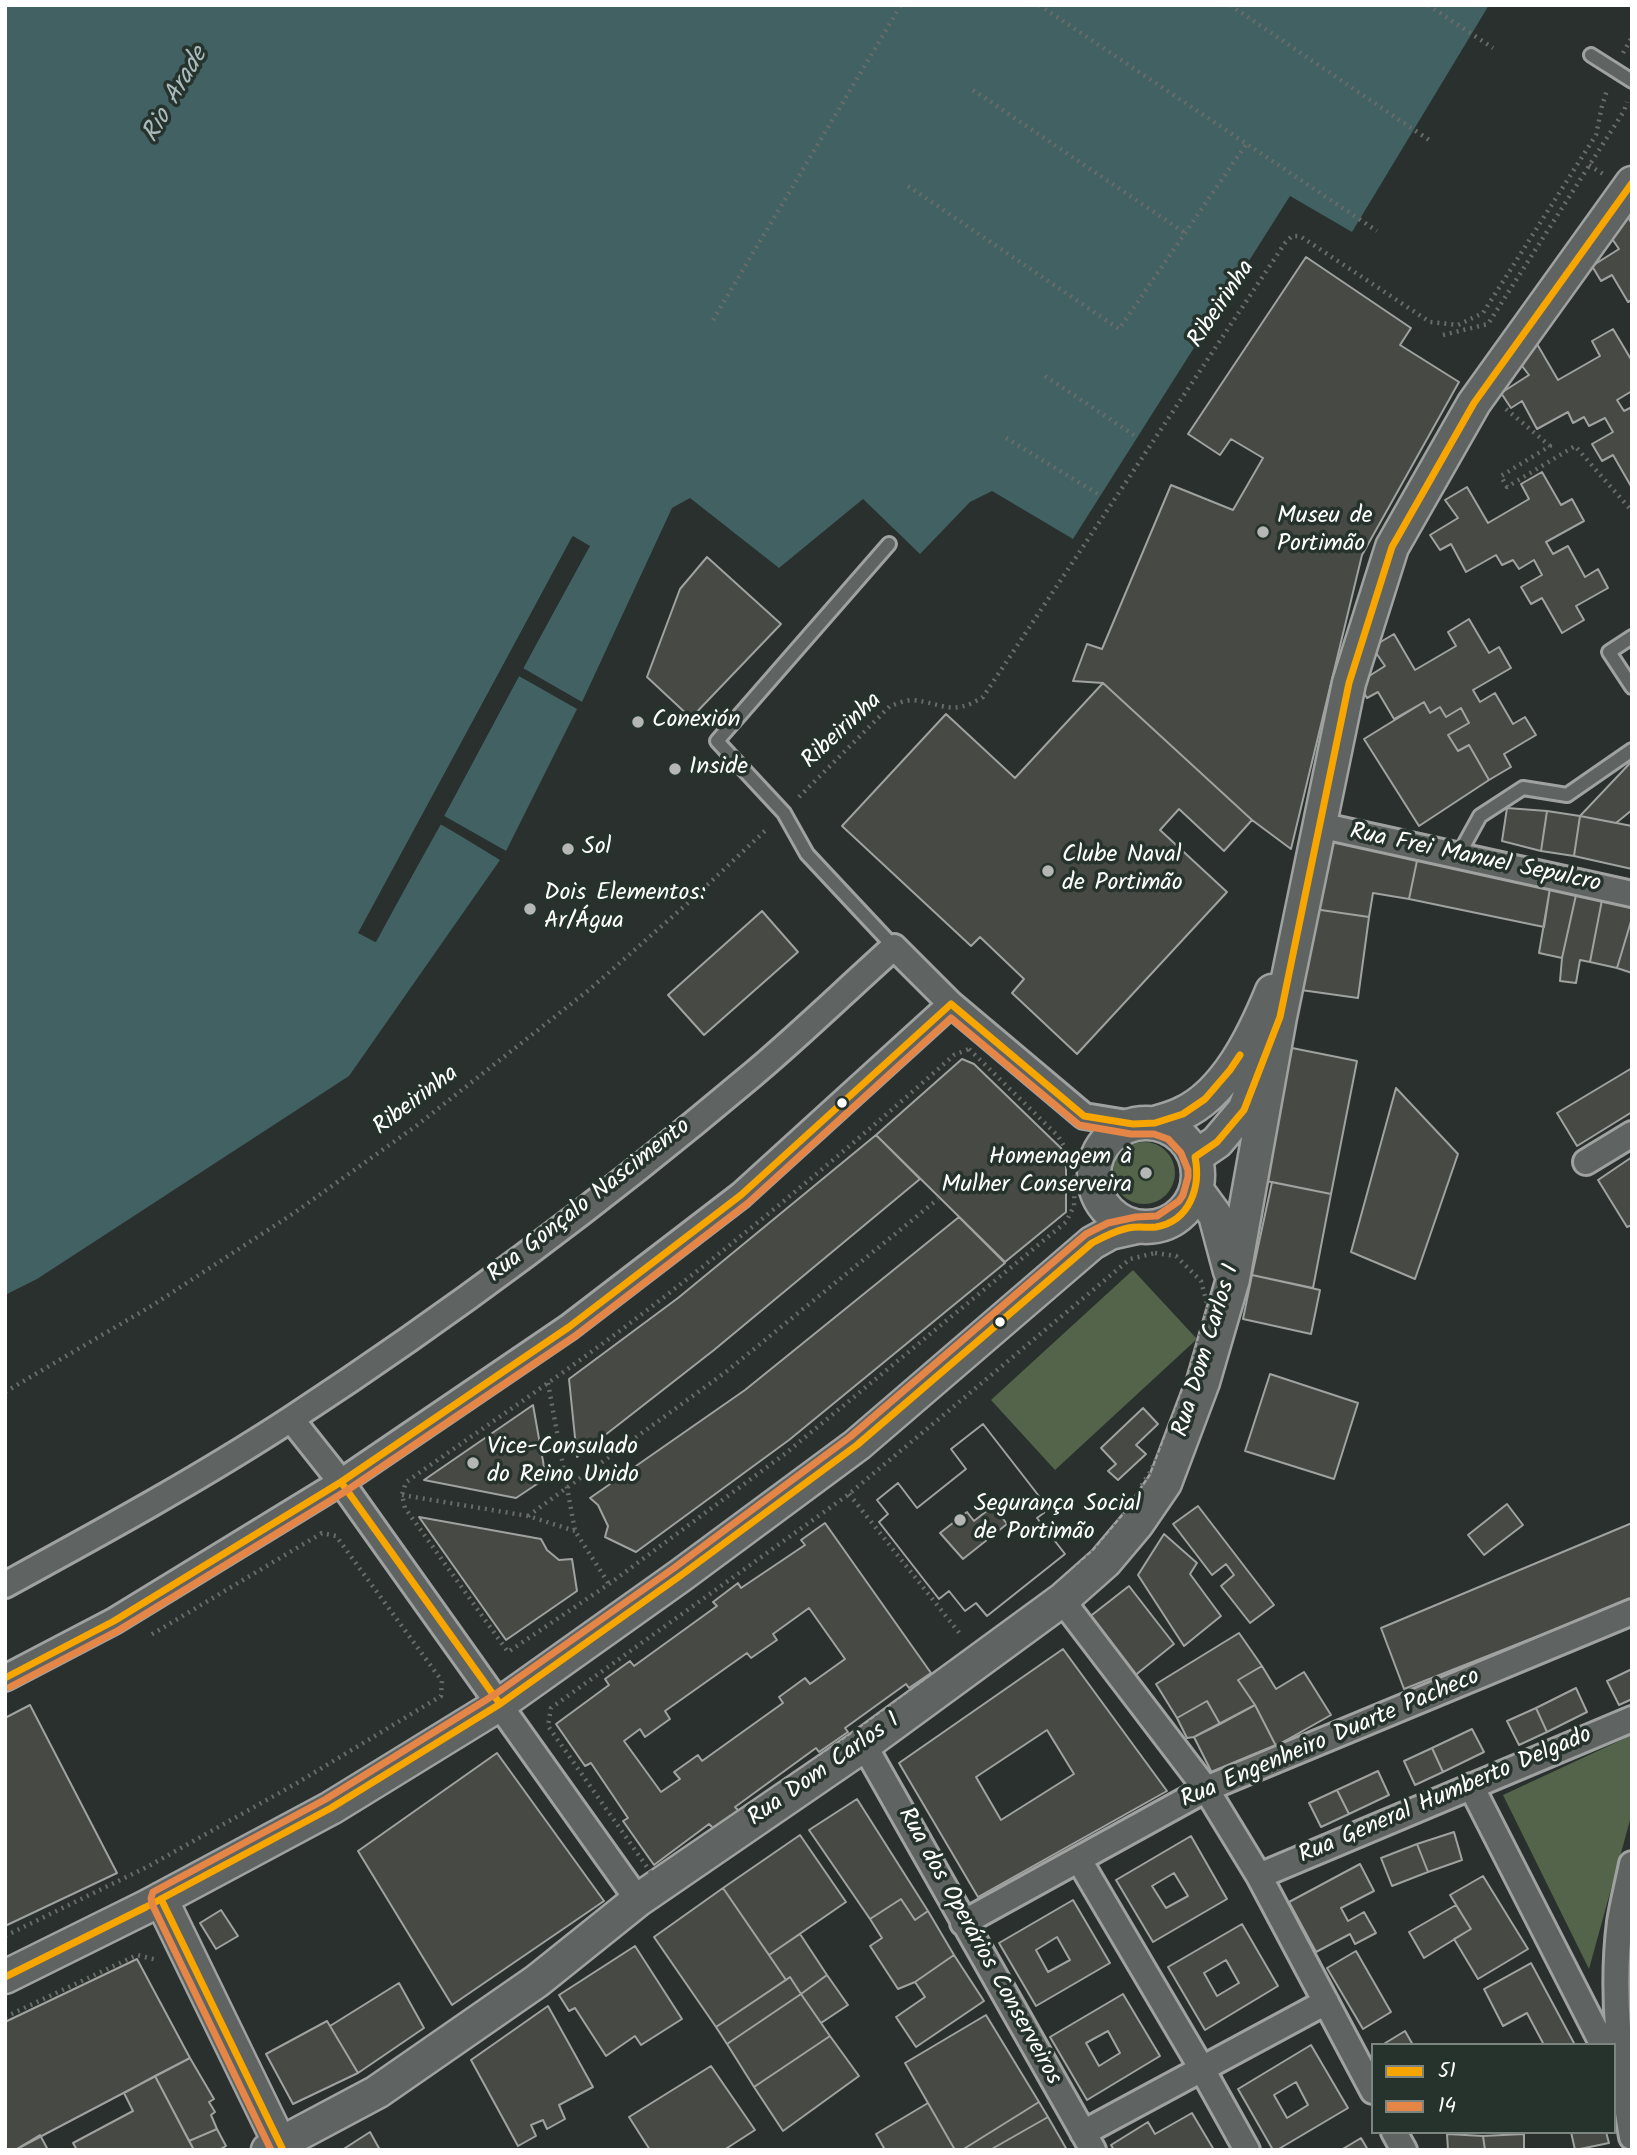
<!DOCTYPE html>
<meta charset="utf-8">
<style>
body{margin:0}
#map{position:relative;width:1637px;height:2155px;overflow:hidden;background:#29302d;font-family:Kalam,sans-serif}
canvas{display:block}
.frame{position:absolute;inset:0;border:7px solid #fff;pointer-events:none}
.legend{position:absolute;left:1371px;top:2043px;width:245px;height:91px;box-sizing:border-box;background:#26332d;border:2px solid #7d8581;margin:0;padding:9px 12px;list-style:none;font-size:21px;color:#fff}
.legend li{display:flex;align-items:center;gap:14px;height:35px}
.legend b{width:35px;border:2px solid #7d8581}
</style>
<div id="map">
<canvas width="1637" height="2155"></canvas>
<div class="frame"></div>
<ul class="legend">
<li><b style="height:9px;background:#f7a600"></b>51</li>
<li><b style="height:9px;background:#e58546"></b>14</li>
</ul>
</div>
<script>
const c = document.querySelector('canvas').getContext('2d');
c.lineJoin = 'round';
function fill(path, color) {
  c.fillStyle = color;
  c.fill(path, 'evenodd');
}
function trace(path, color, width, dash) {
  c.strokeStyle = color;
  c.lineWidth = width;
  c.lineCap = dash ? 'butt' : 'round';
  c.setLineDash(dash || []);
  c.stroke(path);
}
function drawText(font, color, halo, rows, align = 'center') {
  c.font = font + ' Kalam,sans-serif';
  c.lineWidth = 7;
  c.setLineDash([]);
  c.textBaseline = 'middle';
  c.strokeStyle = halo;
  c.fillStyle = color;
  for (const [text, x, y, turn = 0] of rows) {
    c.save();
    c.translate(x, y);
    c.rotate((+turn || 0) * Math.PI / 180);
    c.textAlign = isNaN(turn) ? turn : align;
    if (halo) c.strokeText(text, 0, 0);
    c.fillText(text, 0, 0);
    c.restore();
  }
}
const green = new Path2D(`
 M1113 1173a31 31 0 1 1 62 0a31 31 0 1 1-62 0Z
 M1133,1270L1197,1339L1055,1470L991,1400Z
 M1632,1735V1813L1589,1969L1503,1795Z`);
const water = new Path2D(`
 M5,5H1489L1352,232L1290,196L1073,539L992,491L970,502L920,554L863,499L779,568L690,498L672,508L582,702L523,669L589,546L572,537L359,933L375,942L441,824L500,860L349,1076L37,1279L5,1295Z
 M519,676L577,709L506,851L444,816Z`);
const pier = new Path2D(`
 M573,536L590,546L523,668L585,704L580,705L520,669L585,547L574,541L363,931L374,938L439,821H443L502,857L504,860L440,824L376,942L358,933Z
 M517,673H521L579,706L581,709L519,676L444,816L509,853L506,855L442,819L440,815Z`);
const building = new Path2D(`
 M1628,217L1632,224V300L1628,302L1612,275L1601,281L1592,266L1619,249L1606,230Z
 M1306,257L1411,328L1400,345L1459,382L1362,555L1291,849L1252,820L1103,683L1073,681L1087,644L1102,649L1171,485L1233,510L1263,458L1231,439L1220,455L1188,434Z
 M1613,329L1632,361V391L1617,400L1624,411L1632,407V488L1613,455L1602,461L1592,444L1613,432L1605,418L1589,426L1584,417L1573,423L1568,412L1537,429L1522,401L1511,408L1501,393L1529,375L1515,357L1537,344L1558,380L1600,356L1592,341Z
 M1542,472L1561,505L1572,499L1584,521L1546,542L1553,554L1568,546L1585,577L1598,569L1608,588L1576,606L1584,620L1562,633L1542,598L1531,604L1521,587L1542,575L1534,560L1519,569L1513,560L1502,565L1496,555L1466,572L1451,544L1440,550L1430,535L1458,518L1445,500L1467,487L1488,523L1529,499L1521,484Z
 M707,557L781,624L691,718L647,677L680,589Z
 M1469,619L1489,653L1499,647L1511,668L1473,690L1480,702L1495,693L1513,724L1525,717L1536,735L1504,754L1511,767L1489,780L1469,745L1458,751L1448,735L1469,723L1461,708L1446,717L1440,707L1430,713L1424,702L1394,719L1378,692L1367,698L1358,683L1385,666L1372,647L1394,634L1415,670L1456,646L1448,632Z
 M1103,683L1252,820L1224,851L1179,809L1160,830L1227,892L1077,1054L1012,993L1024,979L980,937L971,946L842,826L946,714L1015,778Z
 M1424,702L1430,713L1440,707L1446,717L1461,708L1469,723L1448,735L1458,751L1469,745L1489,780L1419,826L1364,739Z
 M1632,761V810L1616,823L1580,816Z
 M1507,808L1547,811L1541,851L1502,841Z
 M1547,811L1580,816L1574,856L1541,851Z
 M1580,816L1632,826V869L1574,856Z
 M1335,842L1418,856L1409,899L1373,893L1369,917L1314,909L1323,848Z
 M1418,856L1550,888L1544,927L1409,899Z
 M1550,888L1576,895L1562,958L1539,953Z
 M1576,895L1602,900L1590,962L1580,960L1576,983L1560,981L1562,958Z
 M1602,900L1632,907V918L1617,968L1590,962Z
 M1314,909L1369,917L1358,998L1301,990Z
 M762,911L798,952L704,1035L668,995Z
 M1632,918V973L1617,968Z
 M1287,1047L1357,1061L1331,1194L1261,1180Z
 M962,1059L974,1064L1066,1153V1212L1005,1262L876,1135Z
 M1632,1068V1112L1577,1146L1557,1113Z
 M1396,1088L1458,1154L1415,1279L1351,1252Z
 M876,1135L920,1179L714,1350L577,1457L569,1379L678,1298Z
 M1632,1157V1225L1627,1227L1598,1180Z
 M1272,1182L1331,1194L1313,1288L1252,1275Z
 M959,1217L1005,1263L789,1440L636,1552L605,1537L608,1526L598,1505L590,1498L745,1390Z
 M1252,1275L1320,1290L1311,1334L1243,1319Z
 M1270,1374L1358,1403L1334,1479L1245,1451Z
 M533,1405L546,1478L516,1498L424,1480Z
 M1143,1408L1158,1424L1136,1445L1146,1454L1118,1480L1108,1471L1116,1464L1101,1448Z
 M983,1424L1049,1509L1037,1518L1065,1554L987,1616L976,1603L965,1611L949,1591L939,1599L879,1522L888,1514L877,1500L898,1483L917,1508L966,1469L951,1449ZM993,1506L1007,1524L963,1559L940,1533L967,1512L974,1521Z
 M983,1424L1049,1509L1037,1518L1065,1554L987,1616L976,1603L965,1611L949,1591L939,1599L879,1522L888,1514L877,1500L898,1483L917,1508L966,1469L951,1449Z
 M1507,1504L1523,1525L1484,1555L1468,1535Z
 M1198,1506L1274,1605L1250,1623L1221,1586L1234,1575L1226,1564L1212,1575L1173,1524Z
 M419,1517L541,1539L547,1550L559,1560L572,1559L577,1591L506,1640Z
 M825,1523L931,1673L909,1688L906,1684L845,1728L848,1732L819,1752L816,1748L735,1807L739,1811L713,1828L709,1824L654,1865L623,1821L628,1818L591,1763L585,1766L556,1724L609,1685L605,1679L630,1661L634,1666L717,1606L713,1602L738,1583L741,1588L805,1545L801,1540ZM809,1608L845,1659L810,1684L805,1678L779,1697L783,1703L702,1761L698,1755L674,1772L680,1779L661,1792L624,1741L640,1729L645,1737L670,1719L665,1711L747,1653L751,1658L777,1640L773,1634Z
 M1632,1523V1599L1404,1689L1381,1628Z
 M1164,1534L1197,1563L1190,1574L1221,1616L1184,1646L1138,1575Z
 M1129,1586L1174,1644L1133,1677L1088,1618Z
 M1239,1633L1262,1666L1238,1680L1255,1705L1220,1724L1207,1701L1177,1718L1156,1684Z
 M1063,1649L1167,1791L978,1897L899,1763ZM1047,1730L1074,1774L1001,1820L976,1777Z
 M1262,1666L1276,1689L1304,1672L1331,1715L1276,1746L1255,1705L1238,1680Z
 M1632,1669V1699L1619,1705L1607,1681Z
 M1576,1688L1587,1712L1547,1732L1536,1708Z
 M1207,1701L1220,1724L1194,1737L1187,1738L1177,1718Z
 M30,1705L117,1873L5,1926V1718Z
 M1255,1705L1276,1746L1214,1777L1194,1737Z
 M1536,1708L1547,1732L1519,1745L1507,1721Z
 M1472,1729L1484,1752L1443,1772L1432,1748Z
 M1432,1748L1443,1772L1415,1785L1404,1761Z
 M497,1753L604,1901L452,2005L358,1851Z
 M1378,1771L1389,1795L1349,1814L1337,1790Z
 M1337,1790L1349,1814L1321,1827L1309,1803Z
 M857,1799L928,1911L915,1920L901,1899L870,1919L809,1830Z
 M1454,1832L1462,1860L1428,1872L1417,1844Z
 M800,1835L846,1902L769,1955L723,1888Z
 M1191,1836L1227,1899L1153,1942L1116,1880ZM1174,1873L1188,1896L1166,1908L1152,1886Z
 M1417,1844L1428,1872L1392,1886L1381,1858Z
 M1360,1864L1374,1891L1341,1908L1348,1921L1364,1912L1376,1933L1355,1944L1350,1934L1316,1952L1289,1902Z
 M1483,1876L1528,1949L1478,1979L1454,1939L1471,1929L1450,1895Z
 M723,1888L786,1980L716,2027L654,1937Z
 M901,1899L915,1920L928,1911L954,1955L915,1982L898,1989L870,1946L882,1938L870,1919Z
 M1073,1900L1110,1963L1036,2006L999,1943ZM1057,1937L1070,1960L1048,1972L1036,1950Z
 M1456,1905L1471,1929L1424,1958L1409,1932Z
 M221,1910L238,1936L216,1949L200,1923Z
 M1242,1924L1278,1986L1205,2030L1168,1967ZM1226,1960L1239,1983L1217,1996L1204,1973Z
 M800,1934L827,1975L801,1994L790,1977L786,1980L769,1955Z
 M635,1946L682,2019L641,2045L635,2036L606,2056L575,2008L569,2011L559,1995Z
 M1356,1951L1391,2012L1363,2029L1327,1968Z
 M954,1955L984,2001L916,2047L896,2017L925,1997L915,1982Z
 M137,1959L190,2058L15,2150H5V2022Z
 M1531,1963L1575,2045H1544L1527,2013L1503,2026L1484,1989Z
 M827,1975L848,2005L821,2023L801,1994Z
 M790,1977L801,1994L727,2044L716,2027Z
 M399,1983L424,2028L358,2073L330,2026Z
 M801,1994L830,2036L754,2087L727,2044Z
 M1123,1994L1160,2056L1087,2100L1050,2037ZM1108,2031L1120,2053L1099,2066L1086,2043Z
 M548,2006L593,2087L559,2105L565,2119L547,2129L543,2120L531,2125L536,2136L518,2146L471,2060Z
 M986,2015L1039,2102L962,2150H955L905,2063Z
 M327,2021L358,2073L293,2104L266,2054Z
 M1405,2031L1413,2045H1382Z
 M830,2036L859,2076L783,2131L754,2087Z
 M1311,2045L1348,2108L1277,2150H1273L1238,2089ZM1296,2082L1308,2105L1287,2118L1274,2095Z
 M190,2058L214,2099L209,2102L215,2112L211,2115L217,2129L189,2141L155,2076Z
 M711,2066L755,2130L724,2150H650L629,2117Z
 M155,2076L194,2150H77L73,2143L133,2111L124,2093Z
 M1039,2102L1048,2117L990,2150H962Z
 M928,2103L955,2150H885L876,2134Z
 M1192,2113L1214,2150H1114L1111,2145L1148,2122L1155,2134Z
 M1048,2117L1067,2150H990Z
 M217,2129L226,2146L219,2150H194L189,2141Z
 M370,2132L380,2150H342Z
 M1571,2132H1606L1609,2143L1575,2150Z
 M1447,2134L1483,2136L1485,2150H1448Z
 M1524,2134V2150H1485L1483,2136Z
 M40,2135L48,2150H15Z
 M1361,2138L1368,2150H1341Z`);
const path = new Path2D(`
 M1039,5L1377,231
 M1230,5L1432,142
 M1428,5L1493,48
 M1623,53L1632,37
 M973,90L1185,233
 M1589,165L1603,174
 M908,186L1119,329L1247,143
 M713,320L901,5
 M1443,335L1488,324L1624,111L1627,102
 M1045,376L1134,435
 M1506,409L1550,446L1501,476L1507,487L1575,446L1632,511
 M1006,438L1098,494
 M799,797L890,706C897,704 905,700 912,700C944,703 951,717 983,697L1285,243L1292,236H1300L1430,322L1458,325L1483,313L1596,135L1602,106L1607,90
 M969,1049L1058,1136L1073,1161L1075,1178L1074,1206L1066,1222L786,1453L609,1584L508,1652L405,1508L402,1495L406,1482C496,1419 587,1358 673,1290C769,1215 863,1136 954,1055Z
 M1155,1253L1176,1256L1201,1281L1208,1307L1189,1378L1166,1440L1150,1472L1129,1506L1106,1539L1055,1590L654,1877L548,1726L551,1708L849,1494L1130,1259Z
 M548,1383L575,1531L609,1584
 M5,1392L153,1305L294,1213L416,1126L590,989L688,903L768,828
 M849,1494L961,1635
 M402,1495L528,1516L575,1531
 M528,1516L727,1371L938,1199
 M5,1936L147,1867L297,1783L441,1696L442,1681L336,1536L322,1533L149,1636
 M5,2017L137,1955L157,1960`);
const service = new Path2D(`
 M1591,55L1632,81
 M889,544L717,741L784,813L807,854L894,947
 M1632,637L1609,652L1632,687
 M1458,856L1480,816L1523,788L1567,795L1632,750`);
const minor = new Path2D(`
 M1319,825L1632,894
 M1586,1162L1632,1134
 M291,1419L341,1482L638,1900
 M5,1585C102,1532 199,1479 291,1419C450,1315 605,1199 751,1076C800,1035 846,990 894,947L951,1004L1084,1116L1133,1124
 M1062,1600L1206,1789L1259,1876L1373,2091
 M5,1678L114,1621L341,1482L569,1327L741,1195L951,1004
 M864,1745L1093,2150
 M1471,1786L1603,2045
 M1079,1860L1202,2069L1247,2150
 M1632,1864C1628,1884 1623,1903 1620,1922C1611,1993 1620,2067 1632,2137
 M1259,1876L1632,1719
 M963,1923L1206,1789L1632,1612
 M1394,2132L1404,2150
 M1083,2133L1326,2002`);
const tertiary = new Path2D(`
 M1094 1175a52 52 0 1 1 104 0a52 52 0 1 1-104 0Z
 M1155,1123C1164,1120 1173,1118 1181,1114C1226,1094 1254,1035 1272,991
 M1195,1157L1217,1142L1244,1110L1257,1077
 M1196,1189L1215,1215L1230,1271
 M161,1899L283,2150
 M5,1977L146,1907L331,1808L500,1704L680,1576L857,1445L1092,1243L1110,1233L1137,1227
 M268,2150L377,2092L537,1981L638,1900L864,1745L1062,1600L1105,1562L1137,1524L1165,1483L1203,1382L1233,1279L1280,1017L1349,683L1392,547L1474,403L1632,183`);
const bus1 = new Path2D(`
 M341,1482L500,1704
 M5,1678L114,1621L341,1482L569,1327L741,1195L951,1004L1084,1116L1133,1124L1155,1123L1183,1114L1205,1099L1230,1070L1240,1055
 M161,1899L283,2150
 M5,1977L146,1907L331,1808L500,1704L680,1576L857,1445L1092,1243C1103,1237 1115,1231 1128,1228C1138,1226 1147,1228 1156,1227C1190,1221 1201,1187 1195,1157L1217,1142L1244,1110L1280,1017L1349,683L1392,547L1474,403L1632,183`);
const bus2 = new Path2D(`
 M10,1687L119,1630L346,1491L575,1336L748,1203L951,1018L1079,1125L1131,1134H1154L1168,1139L1181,1153L1188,1170V1177L1183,1195L1179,1201L1157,1216L1136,1217L1108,1223L1086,1234L850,1437L674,1568L494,1695L326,1799L153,1892L151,1898L152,1904L271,2150`);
const markers = [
 [1263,532,7,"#b4b7b6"],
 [638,722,7,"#b4b7b6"],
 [675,769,7,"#b4b7b6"],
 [568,849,7,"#b4b7b6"],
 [1048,871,7,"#b4b7b6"],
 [530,909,7,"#b4b7b6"],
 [842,1103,6,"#fff"],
 [1146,1173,7,"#b4b7b6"],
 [1000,1322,6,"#fff"],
 [473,1463,7,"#b4b7b6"],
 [960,1520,7,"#b4b7b6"]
];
const streetNames = [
 ["Ribeirinha",1223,305,-56],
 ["Ribeirinha",843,732,-43],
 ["Rua Frei Manuel Sepulcro",1475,860,12],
 ["Ribeirinha",417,1102,-37],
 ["Rua Gonçalo Nascimento",590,1202,-38],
 ["Rua Dom Carlos I",1208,1351,-73],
 ["Rua Engenheiro Duarte Pacheco",1331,1740,-23],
 ["Rua Dom Carlos I",825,1771,-35],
 ["Rua General Humberto Delgado",1446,1797,-23],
 ["Rua dos Operários Conserveiros",978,1947,61]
];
const poiNames = [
 ["Museu de",1277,518],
 ["Portimão",1277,546],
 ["Conexión",652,722],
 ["Inside",689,769],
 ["Sol",582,849],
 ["Clube Naval",1062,857],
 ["de Portimão",1062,885],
 ["Dois Elementos:",544,895],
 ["Ar/Água",544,923],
 ["Homenagem à",1132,1159,"right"],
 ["Mulher Conserveira",1132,1187,"right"],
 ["Vice-Consulado",487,1449],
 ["do Reino Unido",487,1477],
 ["Segurança Social",974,1506],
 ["de Portimão",974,1534]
];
const waterNames = [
 ["Rio Arade",177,96,-60]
];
fill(green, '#53644a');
fill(water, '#416163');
fill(pier, '#29302d');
fill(building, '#474944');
trace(building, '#9fa2a0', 2);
trace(service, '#9fa2a0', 18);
trace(minor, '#9fa2a0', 30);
trace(tertiary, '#9fa2a0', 37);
trace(path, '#686c69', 4.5, [2, 5]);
trace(service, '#5f6362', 12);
trace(minor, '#5f6362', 24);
trace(tertiary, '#5f6362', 32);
trace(bus1, '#f7a600', 7);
trace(bus2, '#e58546', 7);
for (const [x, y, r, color] of markers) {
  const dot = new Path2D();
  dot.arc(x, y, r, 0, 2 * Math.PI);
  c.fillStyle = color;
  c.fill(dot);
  trace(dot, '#26332d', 2.5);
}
drawText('24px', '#fff', '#26332d', streetNames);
drawText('24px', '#fff', '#26332d', poiNames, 'left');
drawText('italic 26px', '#aababb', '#26332d', waterNames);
</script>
